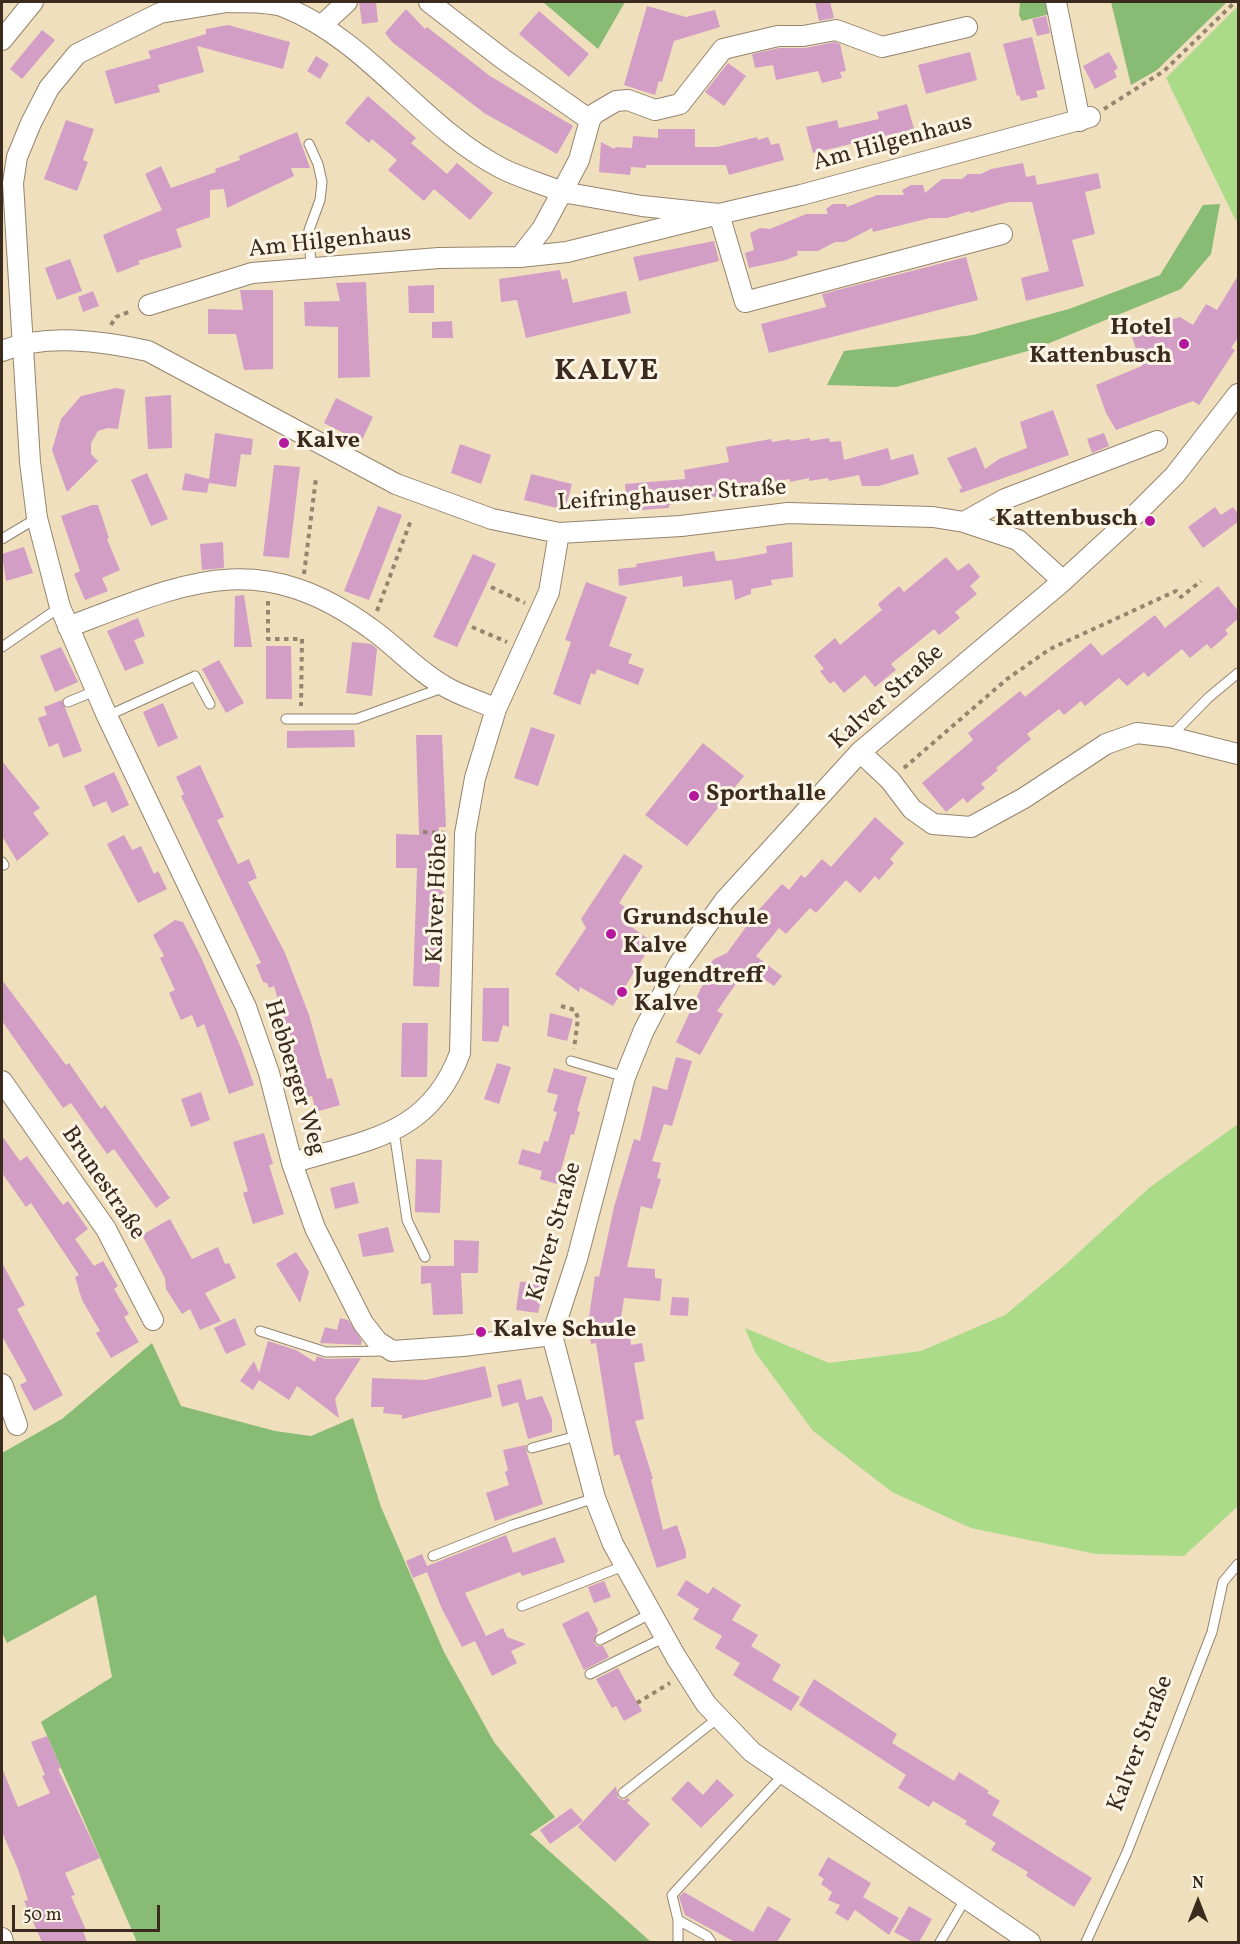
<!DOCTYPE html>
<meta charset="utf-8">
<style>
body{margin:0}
#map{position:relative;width:1240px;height:1944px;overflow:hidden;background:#efdfbd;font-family:Vollkorn,serif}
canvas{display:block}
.frame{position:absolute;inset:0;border:3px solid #3b2a1e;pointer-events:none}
.north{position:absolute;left:1168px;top:1872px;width:60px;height:60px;-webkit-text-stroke:4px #fcf5e5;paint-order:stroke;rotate:0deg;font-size:16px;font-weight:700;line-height:24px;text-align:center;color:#3b2a1e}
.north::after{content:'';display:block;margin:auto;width:21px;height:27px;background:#3b2a1e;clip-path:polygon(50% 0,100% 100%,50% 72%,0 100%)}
.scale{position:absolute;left:12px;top:1905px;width:148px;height:27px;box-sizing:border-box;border:3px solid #3b2a1e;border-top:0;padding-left:8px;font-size:18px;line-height:21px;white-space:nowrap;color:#3b2a1e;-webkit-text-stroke:4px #fcf5e5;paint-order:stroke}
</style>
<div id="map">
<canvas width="1240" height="1944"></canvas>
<div class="frame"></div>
<div class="north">N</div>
<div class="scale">50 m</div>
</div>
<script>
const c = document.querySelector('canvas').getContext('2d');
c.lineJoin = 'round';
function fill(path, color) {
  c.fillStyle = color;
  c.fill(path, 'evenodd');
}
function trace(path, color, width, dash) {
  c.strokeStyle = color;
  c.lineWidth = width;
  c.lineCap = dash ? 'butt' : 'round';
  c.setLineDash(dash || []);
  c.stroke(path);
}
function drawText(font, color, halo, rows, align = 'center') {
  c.font = font + ' Vollkorn,serif';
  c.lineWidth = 6;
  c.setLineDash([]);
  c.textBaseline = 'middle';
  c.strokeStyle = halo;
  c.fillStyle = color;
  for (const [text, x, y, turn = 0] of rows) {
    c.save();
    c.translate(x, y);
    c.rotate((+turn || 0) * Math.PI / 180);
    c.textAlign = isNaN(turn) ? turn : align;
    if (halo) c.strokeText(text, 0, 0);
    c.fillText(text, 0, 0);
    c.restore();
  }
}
const green = new Path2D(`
 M1238,6V216L1236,221L1166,78Z
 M1238,1124V1506L1184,1556L1096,1554L971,1528L892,1492L813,1431L755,1352L745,1328L829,1363L921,1351L1005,1315L1065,1265L1149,1188Z`);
const forest = new Path2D(`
 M543,2H625L598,49Z
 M1020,2H1051L1054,13L1022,21L1019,15Z
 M1111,2H1227L1157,70L1131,85Z
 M1220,204L1211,254L1181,289L1035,349L896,387L827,385L844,351L973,335L1069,309L1160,275L1203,205Z
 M152,1343L181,1406L275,1431L311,1436L353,1418L381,1507L444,1652L494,1742L555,1817L530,1834L651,1942H137L41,1722L112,1677L96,1595L7,1643L2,1632V1453L62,1419Z`);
const building = new Path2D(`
 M359,2H376L378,22L362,24Z
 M815,2H830L834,18L819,21Z
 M647,6L686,17L715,10L720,27L674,41L662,82L659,81L655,95L624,85Z
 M406,9L425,29L427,27L490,76L573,126L557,154L484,113L392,42L385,33Z
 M539,11L589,54L569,77L519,34Z
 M1046,16L1050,33L1037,36L1032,19Z
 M228,25L290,42L283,69L197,46L204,72L158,85L160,92L115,104L105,71L151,58L148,51L206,34V29Z
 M42,30L55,40L22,79L10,69Z
 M1032,37L1045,89L1036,91L1038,97L1021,101L1019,95L1017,96L1003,44Z
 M835,42L840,44L846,71L840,72L842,78L822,83L818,71L776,80L773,65L755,68L752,54L779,48H805Z
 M970,52L977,80L926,94L918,65Z
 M1109,52L1118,68L1114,71L1117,77L1095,89L1083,66Z
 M316,56L329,64L320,79L307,71Z
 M728,63L746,76L724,106L705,92Z
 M368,96L416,138L411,143L447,174L457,163L493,193L470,220L434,189L424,201L388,170L397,160L372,139L369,143L345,123Z
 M907,104L914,129L813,153L806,127L837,120L839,128L879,119L877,112Z
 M66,120L94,129L83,160L88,162L77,191L44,179Z
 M658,129H695V147H717L757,137L758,140L768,137L771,145L779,143L784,160L729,175L726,165H646V168L631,167L630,175L599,172L601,142L614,149L616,147L632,148L633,136L658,138Z
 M297,132L310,168H291L294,176L227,208L224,189L210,190V217L176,229L182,247L138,261L140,264L117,273L103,235L162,210L145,174L161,166L171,188L216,172L215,169L240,160L239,156Z
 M1023,163L1026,177L1035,175L1037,185L1098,173L1101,188L1085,192L1095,234L1072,240L1084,286L1026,301L1021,278L1049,271L1032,202H1009L970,213V211L947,218H930L873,232L872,228L845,242H835L818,251H797L798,255L786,260L749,268L745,253L754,250L750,233L760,228L770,229L806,214H828L826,209L833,204H846L847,207L877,195H904L902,190L911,185H923L925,193L942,179H962L968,174H981L991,169Z
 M714,241L719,261L639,281L633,257Z
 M966,257L978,300L769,353L761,324L826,307L822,294Z
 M70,259L82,291L57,300L45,268Z
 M560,270L562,280L567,278L573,303L626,291L631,313L526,338L517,300L501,302L499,279Z
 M1239,274V336L1231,348L1235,350L1199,405L1193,401L1116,430L1106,413L1096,385L1142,366L1132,337L1158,327L1156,324L1180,317L1193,325L1206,304L1217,310Z
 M366,282L370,377L338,378V327L305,326L304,302L340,301L336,283Z
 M434,285V313H409L408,286Z
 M240,290H273V369L244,370L236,334H208V309L243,310Z
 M93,291L99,306L83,312L78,297Z
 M452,321L453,338H432V322Z
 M116,388L125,390L118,429L108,428L98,431L91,443V454L98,461L67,492L52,450L61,419L81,396Z
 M171,395L172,448L148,449L145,397Z
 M336,398L373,417L361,442L324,423Z
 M1053,410L1069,455L961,493L959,490L962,488L947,458L976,447L985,469L999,459L1027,448L1020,422Z
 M215,433L253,439L251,455L241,454L236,487L209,483L207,493L182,490L185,473L209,479Z
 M1104,433L1109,446L1092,453L1087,439Z
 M810,438V441L829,438L830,442L841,441L844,460L888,448L891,460L913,454L919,474L879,486H862L859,475L829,481L828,478L809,481V478L790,482V479L723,490L724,495L669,505V508L627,511L625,484L685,479L684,470L729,462L726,447L771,439L772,442L790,439L791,441Z
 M460,444L491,455L481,484L451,473Z
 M274,465L300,467L289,558L263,556Z
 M147,473L168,519L151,526L131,480Z
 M531,474L572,484L565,510L524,500Z
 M92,505H98L109,538L107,539L120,570L102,578L108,591L85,600L74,574L80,571L61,516Z
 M378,506L402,515L369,600L344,591Z
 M1215,507L1221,515L1233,507L1239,515V521L1203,548L1188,527Z
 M223,542L224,568L202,570L200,544Z
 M792,542L793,577L771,580L772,585L751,589V594L735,600L732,580L683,587L682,576L619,586L618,569L637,567L636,564L714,551L716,561L735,559L767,553L766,546Z
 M24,547L33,573L6,581L2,554Z
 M473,554L496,564L457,647L433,637Z
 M946,557L958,571L969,563L980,577L970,586L977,594L955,612L960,618L939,635L934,629L891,664L896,670L875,687L865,675L844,693L834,681L830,684L820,671L824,669L814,656L835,638L840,645L882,610L878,604L899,586L904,592Z
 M586,582L627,597L609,646L632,654L628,663L644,669L638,685L597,669L595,675L591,673L580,705L553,694L571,642L565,640Z
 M1218,586L1239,612V618L1225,630L1228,634L1211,649L1207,644L1190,658L1182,649L1148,677L1144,672L1127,686L1119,678L1085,706L1081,701L1064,715L1059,709L1027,734L1031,739L996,768L998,770L981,784L985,788L967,803L963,798L946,812L922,783L973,740L968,733L1020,691L1025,697L1091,643L1102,656L1155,615L1165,628Z
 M244,595L252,647H234L235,596Z
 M138,618L145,636L134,640L144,663L125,671L107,631Z
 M352,642L371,644L377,649L372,696L346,693Z
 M266,646H291L292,699H266Z
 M61,647L78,682L55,692L40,656Z
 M219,660L244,703L226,713L202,669Z
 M62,700L82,751L63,758L58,743L49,747L38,718L47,715L44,707Z
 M163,703L178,738L158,747L143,712Z
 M531,727L555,735L538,786L514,778Z
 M354,730L355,747L287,748V731Z
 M416,735H442L446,827H439L438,880H444L439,987L413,986L417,868H396V834L419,835Z
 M703,743L744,776L687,846L645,815Z
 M2,761L40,808L33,813L49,834L17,861L2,836Z
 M200,765L224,817L217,820L238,864L249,859L257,878L248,882L285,953L309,1015L327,1079L332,1078L340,1105L316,1112L312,1096L307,1097L274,986L269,988L267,983L263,982L256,965L261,963L181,796L184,794L176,777Z
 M114,772L129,805L112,813L106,801L93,807L84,786Z
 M875,817L904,843L890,859L894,863L879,880L875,876L860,893L846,880L816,913L810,908L786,934L779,928L756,956L782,976L774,986L747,968L717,1011L723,1014L700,1055L676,1042L701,988L711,971L710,964L714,959L727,953L757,912L782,884L789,890L801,875L805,878L822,859L831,867Z
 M124,835L132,850L141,846L154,874L158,871L167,889L138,903L107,844Z
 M624,854L643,866L619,903L626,908L630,926L653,942L613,1006L580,987L579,992L555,974L586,928L581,919Z
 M175,920L183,922L200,955L241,1048L254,1085L229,1094L204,1024L197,1028L192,1015L181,1020L176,1009L169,993L175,990L160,958L164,956L153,935Z
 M2,980L66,1065L69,1063L101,1109L105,1105L170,1198L156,1208L114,1149L107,1154L71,1103L63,1108L2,1021Z
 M483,988H509V1027L503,1025L498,1042L482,1041Z
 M550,1013L573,1019L567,1041L547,1036Z
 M402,1023H428L427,1077H401Z
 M676,1057L692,1061L672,1126L664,1124L652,1161L661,1163L657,1178L661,1179L652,1209L641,1206L627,1267L655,1269V1278L662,1279L660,1301L624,1298L618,1339L630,1337L631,1345L642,1343L645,1361L634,1363L644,1419L635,1421L653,1479H651L663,1530L677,1525L686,1552V1558L657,1568L619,1454L614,1456L596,1343L591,1344L588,1324L595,1276L599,1277L614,1207L634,1139L640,1141L653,1086L667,1090Z
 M497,1063L511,1067L499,1104L484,1099Z
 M554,1068L587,1077L577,1111L580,1112L574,1135L571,1134L557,1184L540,1179L542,1171L518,1164L522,1149L540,1154L544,1141L548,1142L557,1112L553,1111L558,1095L547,1092Z
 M201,1092L210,1120L191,1127L181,1099Z
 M264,1133L273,1164L269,1165L284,1214L253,1224L243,1193L248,1191L233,1142Z
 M2,1136L20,1161L27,1156L63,1205L68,1201L88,1229L75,1239L94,1266L103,1261L118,1286L114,1289L129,1314L124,1317L139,1342L111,1358L96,1333L100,1331L82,1300L75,1277L79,1275L31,1203L26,1207L2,1173Z
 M416,1159L442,1160L440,1213L415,1212Z
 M354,1182L359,1203L335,1209L330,1188Z
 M170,1219L192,1259L218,1247L225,1264L229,1263L236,1278L205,1293L221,1321L200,1330L190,1309L182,1314L166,1289L165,1278L142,1235Z
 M388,1227L394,1252L363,1257L358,1234Z
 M454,1240L479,1241L478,1273H461L463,1314L433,1315L431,1283L421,1284V1266H454Z
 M296,1252L309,1272L300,1303L276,1264Z
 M2,1263L25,1305L17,1309L63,1395L34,1411L20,1385L27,1381L2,1336Z
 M541,1281L540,1295L544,1300L540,1304L538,1313L516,1310L520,1282Z
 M672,1297L689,1298L688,1316L670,1315Z
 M235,1318L246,1345L226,1354L214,1328Z
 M340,1318L348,1320L362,1341L361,1345L320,1343L325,1327L337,1330Z
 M268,1341L296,1350L315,1362L317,1356L326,1359L361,1358L335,1399L339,1418L297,1386L289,1400L259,1380L253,1390L240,1381L254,1361L259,1373Z
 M485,1366L492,1397L402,1419V1415L383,1413L384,1407H371L372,1378L425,1380Z
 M521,1379L526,1400L542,1396L552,1419V1432L528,1439L518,1402L502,1407L497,1385Z
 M526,1445V1450L543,1504L495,1521L486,1493L509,1485L505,1472L508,1470L503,1450Z
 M506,1535L513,1553L555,1537L565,1562L522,1576L520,1572L465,1593L486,1636L503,1628L507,1637L526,1644L511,1651L517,1663L492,1676L475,1641L462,1647L442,1609L427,1572L413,1578L406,1561L422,1554L427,1566Z
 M686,1580L708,1594L713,1587L741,1605L732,1620L758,1635L751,1646L781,1665L772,1680L800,1697L791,1711L733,1675L740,1663L715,1648L722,1636L693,1619L699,1609L677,1595Z
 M604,1581L611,1597L594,1603L588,1587Z
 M588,1611L598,1630L594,1643L597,1646H603L609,1657L584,1670L562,1624Z
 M618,1668L642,1711L624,1721L616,1706L612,1708L596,1679Z
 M814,1679L897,1734L892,1743L954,1781L959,1772L989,1791L987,1793L1000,1801L992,1815L1092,1878L1074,1907L1026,1876L1028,1872L991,1850L996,1843L965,1824L967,1821L933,1801L929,1807L898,1788L906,1775L799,1705Z
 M47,1736L61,1768L58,1769L100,1858L65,1873L75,1895L71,1896L86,1930L83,1931L87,1942H42L24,1901L28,1900L18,1869L2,1832V1768L18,1807L50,1793L42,1776L53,1772L45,1775L31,1742Z
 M717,1779L734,1795L701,1828L671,1799L688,1781L703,1795Z
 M616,1786L618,1798L623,1800L628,1798L630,1800L627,1803L650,1824L615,1862L578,1827Z
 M571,1808L583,1821L550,1844L540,1830Z
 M828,1857L871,1883L863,1897L899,1918L889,1935L855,1910L848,1921L835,1913L840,1905L828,1900L832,1892L821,1884L824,1879L818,1875Z
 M684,1892L753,1932L768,1906L791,1919L777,1942H735L685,1915L679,1897Z
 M909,1906L932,1919L919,1942H913L894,1932Z`);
const path = new Path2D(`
 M1104,109L1164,71L1235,2
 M111,325L116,317L131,311
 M304,574L316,478
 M491,587L525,603
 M268,601V639H302L301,706
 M377,611L411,520
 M472,627L507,642
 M904,768L1007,679L1050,649L1176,591L1181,597L1201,581
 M423,832L446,833
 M561,1006L575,1010L578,1018L574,1049
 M637,1703L670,1683`);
const service = new Path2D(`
 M309,144L318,164L322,182L320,200L309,230L311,268
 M2,539L37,518
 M2,647L60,607
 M68,702L95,691
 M107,716L195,676L210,704
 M286,719H356L445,687
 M1170,737L1208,698L1238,673
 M2,862L4,865
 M571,1061L625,1077
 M394,1131L407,1220L425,1257
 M260,1331L326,1352L386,1351
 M532,1448L577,1436
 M433,1556L512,1525L595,1498
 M522,1606L626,1565
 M600,1640L650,1614
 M590,1674L665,1637
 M623,1793L718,1718
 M678,1920V1942
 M711,1942L707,1936L678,1920L672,1895L784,1774
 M940,1942L966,1898
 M1086,1942L1127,1852L1212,1632L1223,1582L1238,1564`);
const minor = new Path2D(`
 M227,2L160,13L77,54L49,88L31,123L17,157L13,183L30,462L37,518L60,607L107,716L246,1007L269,1073L292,1163L315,1228L363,1323L377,1341L392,1351L463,1346L552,1335
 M229,2C246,3 268,1 284,7C370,41 422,128 503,169C521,178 543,184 562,192L579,160L590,120L594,114L616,101L628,100L655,110L680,104L723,49L778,36H803L836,30L882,47L967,27
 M429,2L503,59L590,120
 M1056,2L1080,121
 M321,26L347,2
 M2,40L33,2
 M1002,234L745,302L719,214L567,252L520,257L542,229L562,192L642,206L719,214L801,195L1090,117
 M149,305L252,273L439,258L520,257
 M2,351C45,333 102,341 148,351L396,484L492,519L559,533L681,526L788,513L933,517L964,522L1018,540L1063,581
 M964,522L1005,499L1157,441
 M68,627C185,583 257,546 370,628C396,646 418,672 446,687C461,696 480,701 496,709
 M860,752L890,780L912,809L933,824L971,827L1024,798L1106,744L1137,733L1170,737L1238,754
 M2,1081L106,1229L153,1320
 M292,1163C368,1139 429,1136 460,1053L465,834L475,778L496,709L549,592L559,533
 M2,1384L17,1425
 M2,1938L3,1942
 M1030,1942L752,1752L706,1704L676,1657L613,1544L595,1498L552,1335L577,1259L625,1077L644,1030L679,964L725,900L860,752L1063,581L1138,512L1175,475L1238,394`);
const markers = [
 [1184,344,6,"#b5179e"],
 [284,443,6,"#b5179e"],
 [1150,521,6,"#b5179e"],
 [694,796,6,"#b5179e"],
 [611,934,6,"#b5179e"],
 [622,992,6,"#b5179e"],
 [481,1332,6,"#b5179e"]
];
const streetNames = [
 ["Am Hilgenhaus",893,144,-15],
 ["Am Hilgenhaus",330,243,-6],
 ["Leifringhauser Straße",672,497,-4],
 ["Kalver Straße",888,698,-42],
 ["Kalver Höhe",439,898,-88],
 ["Hebberger Weg",293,1078,73],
 ["Brunestraße",102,1184,56],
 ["Kalver Straße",556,1232,-74],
 ["Kalver Straße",1142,1744,-69]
];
const poiNames = [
 ["Hotel",1172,330,"right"],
 ["Kattenbusch",1172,358,"right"],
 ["Kalve",296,443],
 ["Kattenbusch",1138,521,"right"],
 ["Sporthalle",706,796],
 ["Grundschule",623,920],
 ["Kalve",623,948],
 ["Jugendtreff",634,978],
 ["Kalve",634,1006],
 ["Kalve Schule",493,1332]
];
const districtNames = [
 ["KALVE",607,373]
];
fill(green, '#abdb88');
fill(forest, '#88bb74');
fill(building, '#d29ec6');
trace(service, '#95846e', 11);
trace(minor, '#95846e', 22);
trace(path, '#95846e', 4, [4.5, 4.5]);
trace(service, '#fff', 9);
trace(minor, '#fff', 20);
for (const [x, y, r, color] of markers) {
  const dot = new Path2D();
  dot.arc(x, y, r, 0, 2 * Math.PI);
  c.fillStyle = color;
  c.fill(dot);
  trace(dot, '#fcf5e5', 2);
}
drawText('24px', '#3b2a1e', '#fcf5e5', streetNames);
drawText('bold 24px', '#3b2a1e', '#fcf5e5', poiNames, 'left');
c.letterSpacing = '1.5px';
drawText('bold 30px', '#3b2a1e', '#fcf5e5', districtNames);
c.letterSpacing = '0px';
</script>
